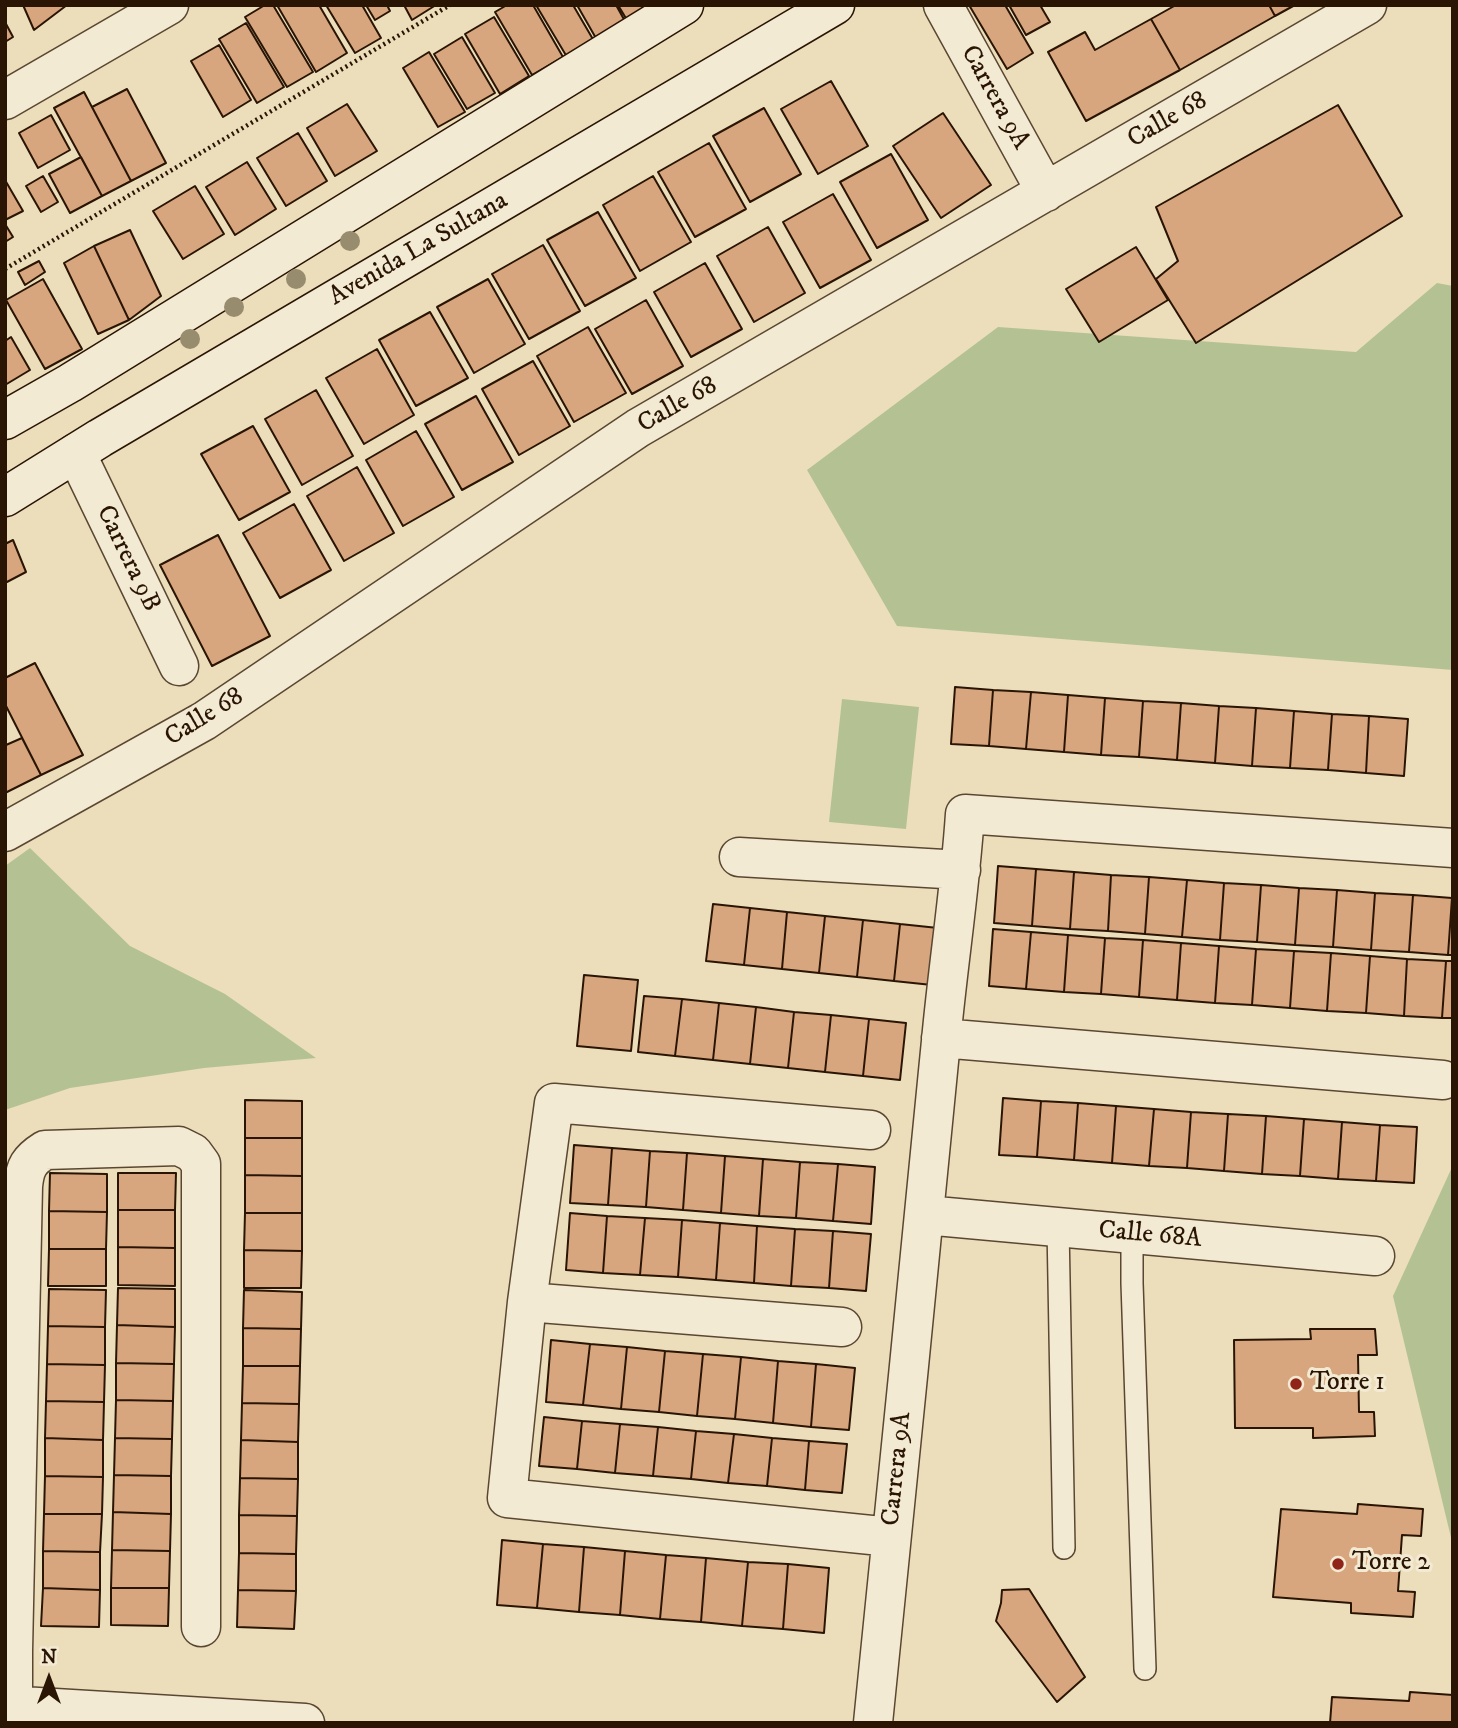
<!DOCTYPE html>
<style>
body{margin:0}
#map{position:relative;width:1458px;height:1728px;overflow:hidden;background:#ecdebb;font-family:"IM FELL DW Pica",serif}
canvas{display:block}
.frame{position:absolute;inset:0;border:7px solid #2a1505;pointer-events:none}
.north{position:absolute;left:14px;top:1644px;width:70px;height:70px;-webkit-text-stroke:5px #f3ead3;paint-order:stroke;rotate:0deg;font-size:19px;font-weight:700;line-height:28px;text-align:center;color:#2a1505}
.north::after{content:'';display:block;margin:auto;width:24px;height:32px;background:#2a1505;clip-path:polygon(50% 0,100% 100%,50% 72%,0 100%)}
</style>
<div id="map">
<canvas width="1458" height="1728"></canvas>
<div class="frame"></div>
<div class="north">N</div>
</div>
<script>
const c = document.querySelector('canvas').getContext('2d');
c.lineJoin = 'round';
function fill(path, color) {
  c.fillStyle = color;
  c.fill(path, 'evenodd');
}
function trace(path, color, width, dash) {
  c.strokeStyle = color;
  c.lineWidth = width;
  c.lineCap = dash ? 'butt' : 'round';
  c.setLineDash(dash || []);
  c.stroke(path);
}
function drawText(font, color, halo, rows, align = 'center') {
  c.font = font + ' "IM FELL DW Pica",serif';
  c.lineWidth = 6;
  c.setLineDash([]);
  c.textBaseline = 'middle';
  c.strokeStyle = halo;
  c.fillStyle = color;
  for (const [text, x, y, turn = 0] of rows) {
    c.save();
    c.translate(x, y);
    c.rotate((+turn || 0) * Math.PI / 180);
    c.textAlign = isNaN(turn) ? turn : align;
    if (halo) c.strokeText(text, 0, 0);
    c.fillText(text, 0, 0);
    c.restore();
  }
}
const green = new Path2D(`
 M1437,283L1453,286V670L897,626L807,470L998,327L1356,352Z
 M842,699L919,707L906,829L829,822Z
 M30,848L130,946L225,994L316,1058L204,1068L70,1088L5,1110V866Z
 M1453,1165V1546L1393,1296Z`);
const building = new Path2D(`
 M23,5H67L34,30Z
 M265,5H273L313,72L287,87L245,17Z
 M277,5H319L347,53L316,72Z
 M326,5H362L381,38L355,53Z
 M366,5H387L390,11L375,20Z
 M404,5H436L412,20Z
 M507,5H533L563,57L532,75L495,12Z
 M536,5H573L594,41L567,57Z
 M577,5H616L626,23L597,40Z
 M618,5H653L627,20Z
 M969,5H1005L1033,53L1007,69Z
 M1009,5H1040L1050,22L1026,35Z
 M1176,5H1269L1275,16L1180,70L1151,19Z
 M1269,5H1295L1275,16Z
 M494,17L529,76L500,94L465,34Z
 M1151,19L1180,70L1086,121L1048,52L1085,32L1095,50Z
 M5,22L13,37L5,42Z
 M246,23L284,87L257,103L219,39Z
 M462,37L495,93L467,109L434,54Z
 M219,45L251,100L223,117L191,61Z
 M429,52L465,112L438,127L403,68Z
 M831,81L868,146L818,174L781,109Z
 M127,89L166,163L131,181L92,107Z
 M84,92L131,181L102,196L54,108Z
 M347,104L377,151L335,176L307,128Z
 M1338,105L1402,216L1196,343L1156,279L1178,261L1156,207Z
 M764,108L801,174L750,202L713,136Z
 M943,113L991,185L941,218L893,146Z
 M51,115L70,150L38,168L19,133Z
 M298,133L327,181L286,206L257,158Z
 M709,143L746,209L695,237L658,172Z
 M891,154L928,220L877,248L840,182Z
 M81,157L102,196L70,213L49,174Z
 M247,162L276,209L235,235L206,187Z
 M43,176L58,202L41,212L26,186Z
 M653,176L691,242L640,271L603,205Z
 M5,180L23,211L5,220Z
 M195,186L224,234L183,259L153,211Z
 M833,194L871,260L820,288L783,222Z
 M598,212L636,278L585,306L547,240Z
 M5,224L13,237L5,242Z
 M768,227L805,293L754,322L717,256Z
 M130,230L161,296L129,320L94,246Z
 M543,245L580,311L529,339L492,274Z
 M94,246L129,320L98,334L64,263Z
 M1136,247L1168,300L1099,342L1066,289Z
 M39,261L45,272L25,285L18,272Z
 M705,263L742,329L691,357L654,292Z
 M43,279L82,349L45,369L6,300Z
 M488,279L525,344L474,373L437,307Z
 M646,300L683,366L632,394L595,329Z
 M430,312L468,378L416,406L379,340Z
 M588,327L626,393L574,422L537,356Z
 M11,337L30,370L5,385V341Z
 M377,349L414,415L364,444L326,378Z
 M533,361L570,426L519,455L482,389Z
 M316,390L353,456L302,485L265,419Z
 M476,396L513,462L462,490L425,424Z
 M253,426L290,492L239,520L201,454Z
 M416,431L454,497L403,526L366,460Z
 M357,467L394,533L344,561L307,496Z
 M294,504L331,570L280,598L243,533Z
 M218,535L270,636L212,666L160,565Z
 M13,540L26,572L5,583V544Z
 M35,663L83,755L41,775L5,704V678Z
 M955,687L993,690L989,746L951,744Z
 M993,690L1031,692L1026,749L989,746Z
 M1031,692L1068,695L1064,752L1026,749Z
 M1068,695L1105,698L1101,755L1064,752Z
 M1105,698L1143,701L1139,757L1101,755Z
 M1143,701L1181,703L1177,760L1139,757Z
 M1181,703L1219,706L1215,763L1177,760Z
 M1219,706L1256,708L1252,766L1215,763Z
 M1256,708L1294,711L1290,768L1252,766Z
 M1294,711L1332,714L1328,770L1290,768Z
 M1332,714L1369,716L1366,773L1328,770Z
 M1369,716L1408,719L1404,776L1366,773Z
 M22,738L41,775L5,793V743L6,745Z
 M998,866L1036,869L1032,926L994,923Z
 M1036,869L1074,872L1070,929L1032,926Z
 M1074,872L1111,875L1108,931L1070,929Z
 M1111,875L1149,877L1145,934L1108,931Z
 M1149,877L1187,880L1182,937L1145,934Z
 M1187,880L1224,883L1220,940L1182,937Z
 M1224,883L1261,885L1257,942L1220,940Z
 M1261,885L1299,888L1295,945L1257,942Z
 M1299,888L1337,890L1333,947L1295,945Z
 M1337,890L1375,893L1371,950L1333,947Z
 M1375,893L1413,895L1409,952L1371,950Z
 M1413,895L1452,898L1448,955L1409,952Z
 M1452,898H1453V955H1448Z
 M713,904L750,908L744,965L706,961Z
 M750,908L787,912L782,969L744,965Z
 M787,912L825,916L819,973L782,969Z
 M825,916L863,920L857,977L819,973Z
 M863,920L900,924L894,981L857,977Z
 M900,924L938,928L932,985L894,981Z
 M993,929L1031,932L1026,989L989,986Z
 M1031,932L1068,935L1064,992L1026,989Z
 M1068,935L1105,938L1101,994L1064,992Z
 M1105,938L1143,940L1139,997L1101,994Z
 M1143,940L1181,943L1177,1000L1139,997Z
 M1181,943L1219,946L1215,1003L1177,1000Z
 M1219,946L1256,949L1252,1005L1215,1003Z
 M1256,949L1294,951L1290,1008L1252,1005Z
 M1294,951L1331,953L1327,1011L1290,1008Z
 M1331,953L1370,956L1366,1013L1327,1011Z
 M1370,956L1407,959L1404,1016L1366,1013Z
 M1407,959L1446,961L1442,1018L1404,1016Z
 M1446,961H1453V1018H1442Z
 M584,975L638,980L631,1051L577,1046Z
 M644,996L682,999L675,1056L638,1052Z
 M682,999L719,1003L713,1060L675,1056Z
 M719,1003L756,1007L750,1064L713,1060Z
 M756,1007L794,1012L788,1068L750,1064Z
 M794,1012L831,1015L825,1072L788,1068Z
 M831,1015L869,1019L863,1076L825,1072Z
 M869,1019L906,1023L900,1080L863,1076Z
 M1003,1098L1041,1101L1037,1157L999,1155Z
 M245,1100L302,1101V1138H245Z
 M1041,1101L1078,1103L1074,1160L1037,1157Z
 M1078,1103L1116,1106L1112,1163L1074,1160Z
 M1116,1106L1154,1109L1149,1166L1112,1163Z
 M1154,1109L1191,1112L1187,1168L1149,1166Z
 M1191,1112L1228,1114L1224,1171L1187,1168Z
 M1228,1114L1266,1116L1262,1174L1224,1171Z
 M1266,1116L1304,1119L1300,1176L1262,1174Z
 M1304,1119L1342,1122L1338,1179L1300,1176Z
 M1342,1122L1380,1125L1376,1181L1338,1179Z
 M1380,1125L1417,1127L1414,1183L1376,1181Z
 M245,1138H302V1176L245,1175Z
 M574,1145L612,1148L608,1205L570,1203Z
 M612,1148L650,1151L646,1207L608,1205Z
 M650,1151L687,1153L683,1210L646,1207Z
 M687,1153L725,1156L721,1213L683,1210Z
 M725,1156L763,1159L759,1216L721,1213Z
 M763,1159L800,1162L796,1218L759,1216Z
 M800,1162L838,1164L833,1221L796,1218Z
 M838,1164L875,1167L871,1224L833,1221Z
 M50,1173L107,1174V1212L49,1211Z
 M118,1173H176L175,1210H118Z
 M245,1175L302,1176V1213H245Z
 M118,1210H175V1248L118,1247Z
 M49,1211L107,1212L106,1249H49Z
 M245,1213H302V1251L244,1250Z
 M570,1213L607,1216L603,1273L566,1270Z
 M607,1216L645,1218L640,1275L603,1273Z
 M645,1218L682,1220L678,1277L640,1275Z
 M682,1220L720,1223L716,1280L678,1277Z
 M720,1223L757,1226L754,1283L716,1280Z
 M757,1226L795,1229L791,1286L754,1283Z
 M795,1229L833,1231L829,1288L791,1286Z
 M833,1231L871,1234L866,1291L829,1288Z
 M118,1247L175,1248V1286L118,1285Z
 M49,1249H106V1286H48Z
 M244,1250L302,1251L301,1288H244Z
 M118,1288L175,1289V1327L117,1325Z
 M49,1289L106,1290L105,1327L48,1326Z
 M244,1290L302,1292L301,1329L243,1328Z
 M117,1325L175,1327L174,1364L116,1363Z
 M48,1326L105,1327V1365L47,1364Z
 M243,1328L301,1329L300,1366H243Z
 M1310,1329H1375L1377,1355H1358L1359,1412H1374L1375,1436L1313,1438V1428H1235L1234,1340L1311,1339Z
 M551,1340L590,1344L583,1405L546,1402Z
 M590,1344L627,1347L621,1409L583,1405Z
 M627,1347L665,1351L659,1412L621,1409Z
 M665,1351L703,1354L697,1416L659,1412Z
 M703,1354L741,1357L735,1419L697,1416Z
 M741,1357L778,1361L773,1423L735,1419Z
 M778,1361L816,1364L811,1427L773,1423Z
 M116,1363L174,1364L173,1401L116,1400Z
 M47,1364L105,1365L104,1402L46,1401Z
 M816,1364L855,1368L849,1430L811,1427Z
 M243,1366H300L299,1404L242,1403Z
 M116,1400L173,1401L172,1439L115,1438Z
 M46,1401L104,1402L103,1440L45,1438Z
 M242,1403L299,1404L298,1442L241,1440Z
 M544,1417L582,1421L577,1469L539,1466Z
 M582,1421L620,1424L615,1473L577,1469Z
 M620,1424L658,1427L653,1476L615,1473Z
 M658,1427L696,1431L691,1479L653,1476Z
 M696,1431L734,1434L728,1483L691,1479Z
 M734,1434L772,1438L767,1486L728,1483Z
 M45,1438L103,1440V1477L45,1476Z
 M115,1438L172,1439L171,1476L114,1475Z
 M772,1438L809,1441L805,1490L767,1486Z
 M241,1440L298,1442V1479L240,1478Z
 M809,1441L847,1444L842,1493L805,1490Z
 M114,1475L171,1476V1514L113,1512Z
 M45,1476L103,1477L102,1514H44Z
 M240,1478L298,1479L297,1516L239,1515Z
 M1358,1504L1423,1509L1421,1536L1402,1535L1398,1591L1415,1592L1413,1617L1351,1613V1603L1273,1597L1281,1509L1357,1514Z
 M113,1512L171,1514L170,1551L112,1550Z
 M44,1514H102L100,1552L43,1551Z
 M239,1515L297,1516L296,1554L239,1553Z
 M502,1540L543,1544L537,1608L497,1605Z
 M543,1544L584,1547L579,1612L537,1608Z
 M584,1547L625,1551L620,1615L579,1612Z
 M112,1550L170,1551L169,1588H111Z
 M43,1551L100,1552V1590L43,1588Z
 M625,1551L666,1555L660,1619L620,1615Z
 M239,1553L296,1554V1591L238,1590Z
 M666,1555L706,1558L701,1622L660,1619Z
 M706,1558L748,1562L742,1626L701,1622Z
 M748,1562L788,1564L783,1629L742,1626Z
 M788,1564L829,1568L824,1633L783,1629Z
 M43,1588L100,1590L99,1627L41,1626Z
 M111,1588H169L168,1626L111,1625Z
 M1029,1589L1085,1677L1057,1702L996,1621L1001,1603L1002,1590Z
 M238,1590L296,1591L294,1629L237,1627Z
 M1410,1692L1453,1695V1723H1330L1332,1697L1409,1701Z`);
const path = new Path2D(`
 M5,269L450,5`);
const lane = new Path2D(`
 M1058,1227L1064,1548
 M1132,1234V1283L1145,1669`);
const street = new Path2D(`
 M943,5L1046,192
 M5,100L169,5
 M76,453L179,666
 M5,832L204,721L638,428L1367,5
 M739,857L961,870
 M941,1038L1443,1080
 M871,1130L554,1103L527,1302L507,1498L891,1537
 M925,1215L1375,1256
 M527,1302L842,1327
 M5,1705L305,1723
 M13,1705V1651L23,1186C25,1167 29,1160 45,1150L179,1146L193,1153L201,1164V1627
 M873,1723C895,1495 920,1269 941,1041C948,965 960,890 965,814L1453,848`);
const secondary = new Path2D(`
 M5,420L70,383L684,5
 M5,497L100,438L835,5`);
const trees = [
 [350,241],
 [296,279],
 [234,307],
 [190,339]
];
const markers = [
 [1296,1384,7,"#8f2418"],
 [1338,1564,7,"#8f2418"]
];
const streetNames = [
 ["Carrera 9A",994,98,61],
 ["Calle 68",1168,121,-30],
 ["Avenida La Sultana",419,250,-30],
 ["Calle 68",678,406,-30],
 ["Carrera 9B",127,559,64],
 ["Calle 68",205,718,-32],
 ["Calle 68A",1150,1236,5],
 ["Carrera 9A",898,1469,-84]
];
const poiNames = [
 ["Torre 1",1310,1384],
 ["Torre 2",1352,1564]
];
fill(green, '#b4c293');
fill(building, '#d8a67e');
trace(building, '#2a1505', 2);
trace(lane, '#5a4732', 24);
trace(street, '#5a4732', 41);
trace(secondary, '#2a1505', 41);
trace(path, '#2a1505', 4.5, [2, 3.5]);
trace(lane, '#f3ead3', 21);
trace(street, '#f3ead3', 38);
trace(secondary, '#f3ead3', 38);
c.fillStyle = '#988c6f';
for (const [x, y] of trees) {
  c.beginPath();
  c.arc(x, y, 10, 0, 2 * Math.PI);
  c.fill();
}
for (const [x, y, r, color] of markers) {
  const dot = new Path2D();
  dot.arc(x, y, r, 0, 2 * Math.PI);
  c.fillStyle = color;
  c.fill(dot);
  trace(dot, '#f3ead3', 2.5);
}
drawText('26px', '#2a1505', '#f3ead3', streetNames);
drawText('26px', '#2a1505', '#f3ead3', poiNames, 'left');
</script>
